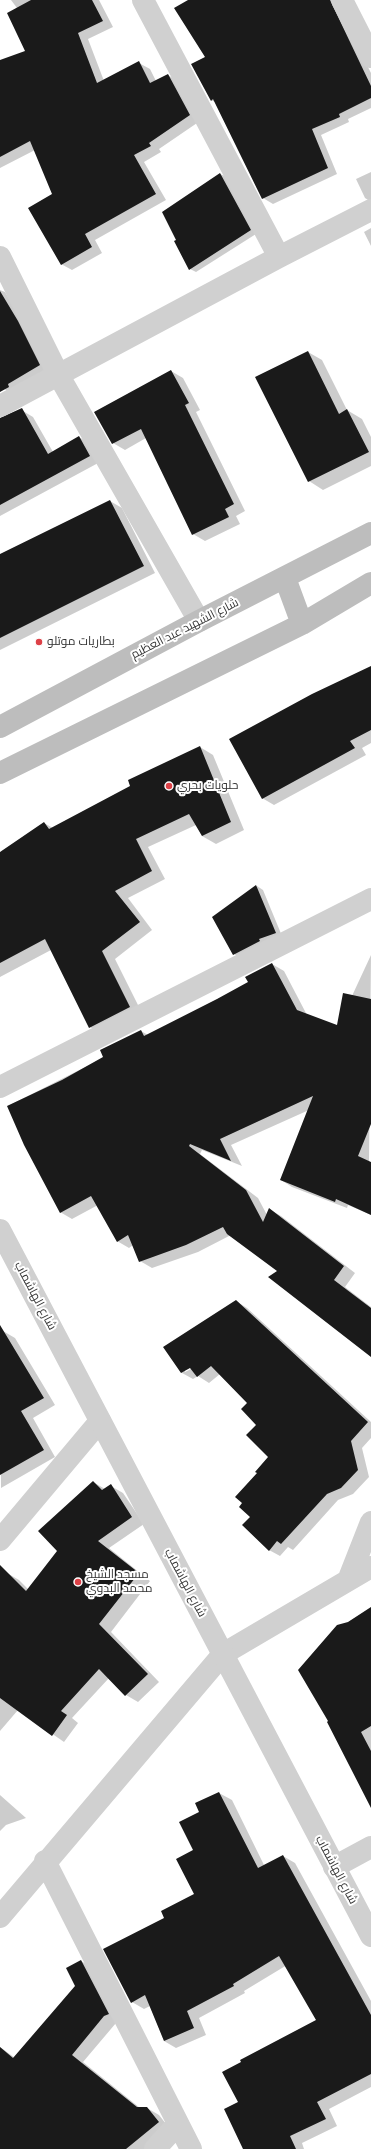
<!DOCTYPE html>
<meta charset="utf-8">
<style>
body{margin:0}
canvas{display:block;background:#fff}
</style>
<canvas width="371" height="2149"></canvas>
<script>
const c = document.querySelector('canvas').getContext('2d');
c.lineJoin = 'round';
function fill(path, color) {
  c.fillStyle = color;
  c.fill(path, 'evenodd');
}
function trace(path, color, width, dash) {
  c.strokeStyle = color;
  c.lineWidth = width;
  c.lineCap = dash ? 'butt' : 'round';
  c.setLineDash(dash || []);
  c.stroke(path);
}
function drawText(font, color, halo, rows, align = 'center') {
  c.font = font + ' "Varela Round",Cairo,sans-serif';
  c.lineWidth = 4;
  c.setLineDash([]);
  c.textBaseline = 'middle';
  c.strokeStyle = halo;
  c.fillStyle = color;
  for (const [text, x, y, turn = 0] of rows) {
    c.save();
    c.translate(x, y);
    c.rotate((+turn || 0) * Math.PI / 180);
    c.textAlign = isNaN(turn) ? turn : align;
    if (halo) c.strokeText(text, 0, 0);
    c.fillText(text, 0, 0);
    c.restore();
  }
}
const shadow = new Path2D(`
 M11,0H99L113,27L88,39L104,81L139,63L150,69L156,81L168,75L179,82L200,121L159,149L161,152L144,162L166,200L95,240L102,253L72,270L61,264L54,194L35,150L0,168V61L26,52L17,8Z
 M190,0H334L371,73V108L348,119L349,122L321,135L337,174L273,204L263,198L215,102L211,100L207,58Z
 M371,172V202L365,198L356,179Z
 M220,174L227,177L256,234L196,272L190,269Z
 M371,228V246L364,232Z
 M0,290L5,292L28,328L50,371L12,394L0,386Z
 M308,352L322,360L347,410L362,419L371,437V466L323,490L309,481Z
 M171,371L183,378L200,410L196,412L245,511L236,516L240,524L205,541L193,534L146,438L125,450L113,443L95,412Z
 M23,411L33,417L53,452L79,437L89,443L100,462L0,516V423Z
 M110,501L122,508L155,573L0,650V555Z
 M371,667V743L362,748L366,755L274,805L262,798Z
 M200,747L213,755L244,830L216,844L202,836L196,825L148,847L165,879L128,898L152,930L115,959L143,1015L103,1035L90,1027L51,950L0,977V853L44,823L53,828L132,787Z
 M257,886L263,890L282,936L240,958L234,954L213,917Z
 M371,955L369,1163L371,1215L348,1205L347,1208L292,1187L281,1180L309,1110L231,1145L242,1166L202,1150L200,1154L258,1198L267,1215L269,1209L281,1216L355,1273L345,1287L371,1307V1356L279,1271L231,1235L198,1252L152,1268L140,1261L133,1245L129,1248L117,1241L98,1205L72,1219L60,1212L8,1106L105,1057L141,1031L148,1035L249,983L272,964L284,971L307,1015L338,1026Z
 M236,1301L247,1308L371,1422V1438L362,1448L369,1477L353,1494L338,1500L293,1550L288,1547L280,1556L269,1550L243,1503L258,1473L270,1457L248,1403L220,1374L209,1383L198,1376L193,1379L182,1373L165,1347ZM194,1365L195,1367L185,1372V1370Z
 M3,1331L15,1338L55,1405L33,1418L55,1457L1,1488L0,1333Z
 M93,1482L105,1489L111,1486L123,1493L144,1524L109,1548L150,1581L111,1632L159,1682L138,1702L126,1695L109,1678L72,1718L78,1723L64,1742L18,1710L0,1731V1579L7,1573L19,1580L29,1590L59,1551Z
 M371,1608V1806L328,1722L348,1622Z
 M219,1793L232,1800L264,1865L283,1856L295,1863L371,2001V2087L329,2109L337,2126L302,2143L304,2149H244L317,2021L287,1965L244,1991L245,1993L199,2018L206,2035L176,2048L164,2041L150,2006L144,2009L132,2002L165,1918L196,1894L195,1850L201,1812L197,1804Z
 M0,1795L26,1818L6,1825L0,1831Z
 M81,1961L93,1968L116,2023L83,2062L140,2108H147L159,2115L170,2129L151,2149H0V2047L15,2058L76,1986Z`);
const building = new Path2D(`
 M31,0H92L103,21L78,33L97,83L139,61L150,83L168,74L190,115L149,143L151,146L134,155L156,194L85,234L92,247L61,265L28,208L52,194L30,141L0,157V60L25,51L7,13Z
 M188,0H330L371,86V98L339,114L340,117L312,129L328,168L262,199L213,99L211,101L191,64L205,57L174,8Z
 M220,173L251,230L189,270L174,241L176,240L162,212Z
 M0,291L18,321L40,365L8,384L9,387L0,392Z
 M308,351L339,414L347,409L369,452L308,482L255,377Z
 M171,370L189,403L185,405L234,504L225,509L229,517L192,535L141,429L112,444L94,412Z
 M22,408L48,454L79,436L90,456L0,505V418Z
 M110,500L144,566L0,638V554Z
 M371,666V730L350,741L355,748L262,799L229,739L312,694Z
 M200,746L231,822L202,836L189,814L136,839L152,871L115,891L140,922L102,951L130,1007L89,1028L45,939L0,963V852L44,822L49,829L130,786L128,780Z
 M256,885L276,933L259,939L260,941L233,955L212,917Z
 M272,963L297,1010L337,1025L343,993L371,999V1124L358,1156L371,1162V1215L336,1199L335,1202L280,1180L313,1096L220,1139L231,1161L190,1144L189,1146L246,1190L263,1222L269,1208L344,1266L334,1280L371,1308V1357L268,1277L277,1271L227,1234L223,1227L186,1245L139,1262L128,1235L117,1242L91,1196L60,1213L24,1145L7,1106L62,1080L103,1057L100,1050L141,1030L144,1036L217,999L248,982L245,977Z
 M236,1300L368,1422L351,1441L358,1470L341,1488L327,1494L281,1544L277,1541L269,1551L242,1525L250,1517L239,1507L242,1503L235,1497L257,1473L255,1472L268,1457L246,1435L256,1425L241,1409L247,1403L211,1366L197,1377L190,1368L181,1373L163,1347Z
 M0,1325L44,1398L21,1411L44,1450L0,1475Z
 M93,1481L102,1490L111,1484L132,1517L98,1541L139,1573L99,1624L148,1674L125,1696L99,1669L61,1711L67,1715L52,1736L0,1698V1565L26,1591L57,1551L38,1531Z
 M371,1607V1726L361,1732L371,1751V1808L327,1722L328,1721L298,1670L337,1625L348,1622Z
 M219,1792L258,1868L283,1855L371,2015V2074L317,2102L326,2119L290,2136L296,2149H243L224,2109L238,2102L222,2072L241,2062L240,2060L316,2020L279,1956L233,1984L234,1986L187,2011L194,2028L164,2041L145,1995L131,2003L103,1949L164,1918L161,1911L194,1894L176,1859L193,1850L179,1822L199,1812L195,1803Z
 M81,1960L109,2014L104,2016L72,2055L137,2107H147L159,2122L126,2149H0V2047L13,2058L75,1986L66,1968Z`);
const minor = new Path2D(`
 M143,0L279,257
 M342,0L371,57
 M0,257L59,376L199,621
 M0,406L279,257L371,210
 M0,1087L371,899
 M0,1540L100,1421
 M349,1578L371,1522
 M45,1861L191,2149
 M334,1867L371,1847
 M0,1917L223,1654L371,1567
 M155,2149L178,2124`);
const tertiary = new Path2D(`
 M0,1230L371,1936`);
const secondary = new Path2D(`
 M285,578L302,624
 M0,727L199,621L371,533
 M0,773L302,624L371,583`);
const markers = [
 [39,642,4,"#dd4147"],
 [169,786,4,"#dd4147"],
 [78,1582,4,"#dd4147"]
];
const streetNames = [
 ["شارع الشهيد عبد العظيم",185,629,-27],
 ["شارع الهاشماب",35,1296,62],
 ["شارع الهاشماب",185,1583,62],
 ["شارع الهاشماب",336,1870,62]
];
const poiNames = [
 ["بطاريات موتلو",47,642],
 ["حلويات بحري",177,786],
 ["مسجد الشيخ",86,1575],
 ["محمد البدوي",86,1589]
];
fill(shadow, '#0003');
fill(building, '#1a1a1a');
trace(minor, '#d0d0d0', 22);
trace(tertiary, '#d0d0d0', 22);
trace(secondary, '#bdbdbd', 22);
for (const [x, y, r, color] of markers) {
  const dot = new Path2D();
  dot.arc(x, y, r, 0, 2 * Math.PI);
  c.fillStyle = color;
  c.fill(dot);
  trace(dot, '#fff', 1.5);
}
drawText('12px', '#333', '#fff', streetNames);
drawText('12px', '#333', '#fff', poiNames, 'left');
</script>
